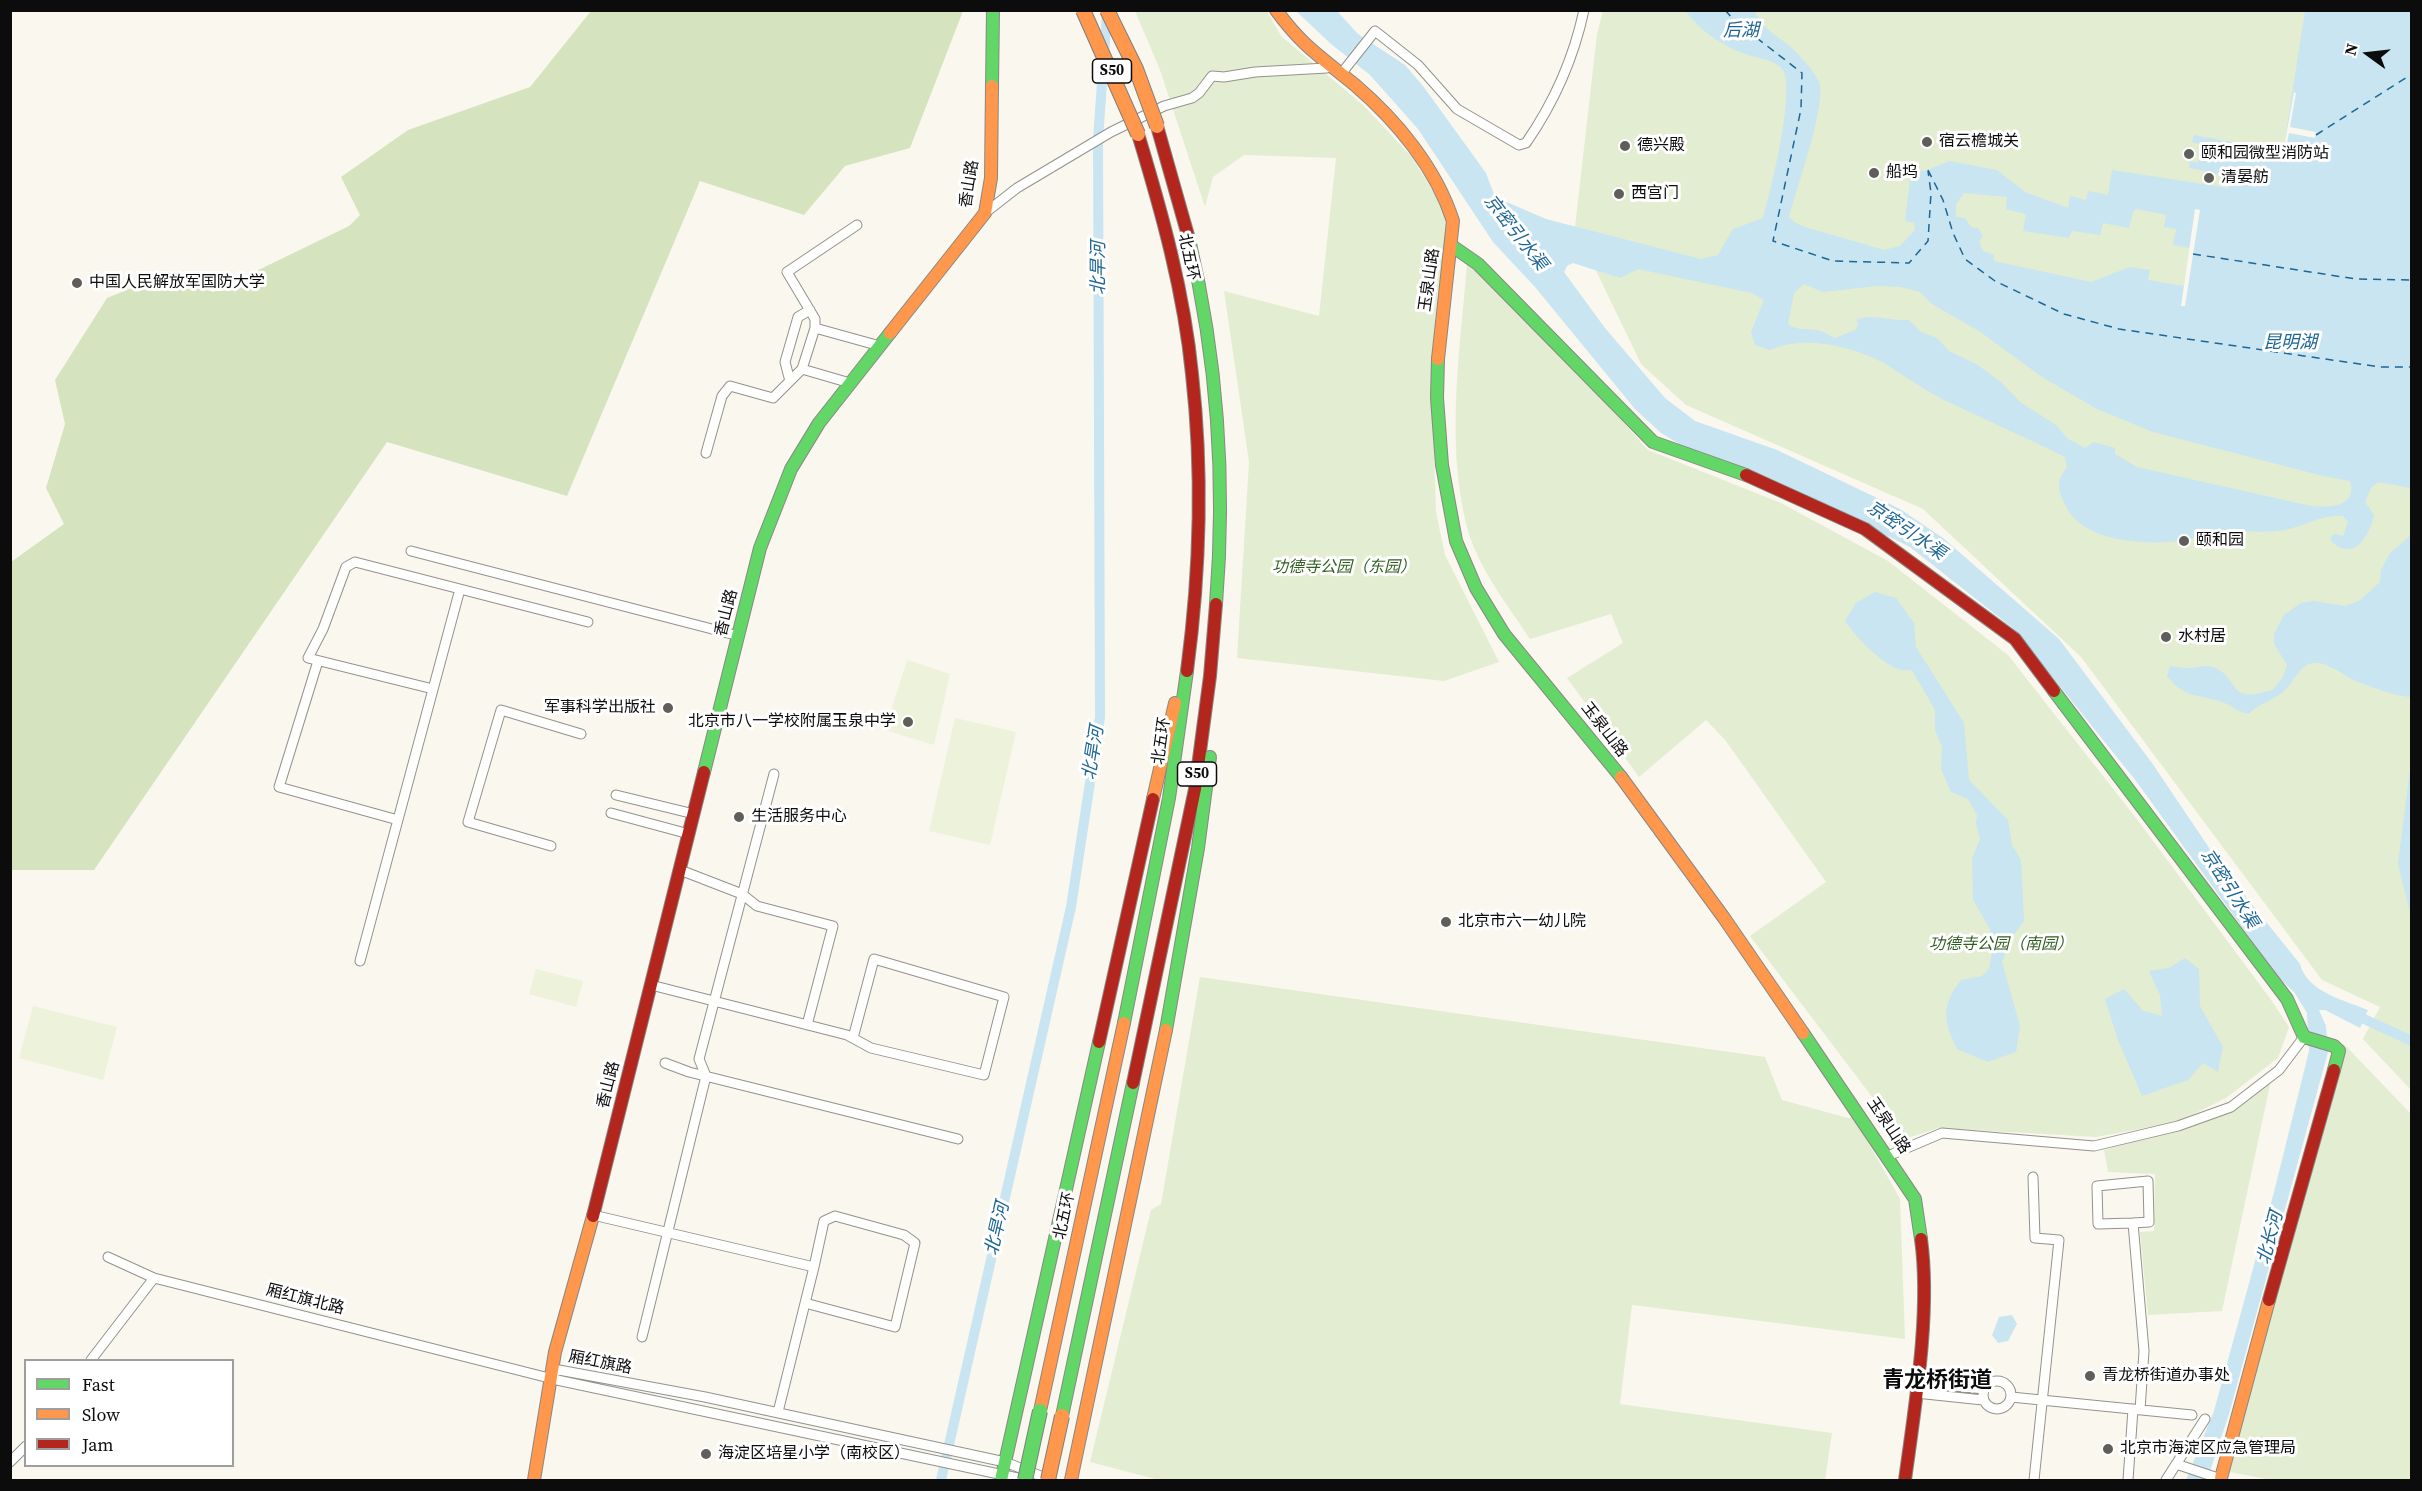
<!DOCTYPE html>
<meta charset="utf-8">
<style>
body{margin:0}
#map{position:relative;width:2422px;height:1491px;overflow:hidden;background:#faf7ef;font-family:"Source Serif 4",serif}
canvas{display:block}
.frame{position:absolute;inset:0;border:12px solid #0c0c0c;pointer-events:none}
.legend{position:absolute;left:24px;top:1359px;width:210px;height:108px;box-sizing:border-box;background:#fff;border:2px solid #9e9e9e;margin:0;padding:8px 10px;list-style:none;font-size:18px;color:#0c0c0c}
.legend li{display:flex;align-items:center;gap:12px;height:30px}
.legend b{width:30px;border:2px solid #9e9e9e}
.north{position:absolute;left:2338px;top:24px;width:60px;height:60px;-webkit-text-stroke:4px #fff;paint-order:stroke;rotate:285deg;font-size:16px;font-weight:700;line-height:24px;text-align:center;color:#0c0c0c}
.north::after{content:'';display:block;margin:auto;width:21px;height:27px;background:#0c0c0c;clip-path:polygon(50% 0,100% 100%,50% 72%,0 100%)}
</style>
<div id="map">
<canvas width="2422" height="1491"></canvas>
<div class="frame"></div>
<ul class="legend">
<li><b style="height:8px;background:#63d668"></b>Fast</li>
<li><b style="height:8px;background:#ff974d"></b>Slow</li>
<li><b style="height:8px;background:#b3261e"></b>Jam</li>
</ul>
<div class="north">N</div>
</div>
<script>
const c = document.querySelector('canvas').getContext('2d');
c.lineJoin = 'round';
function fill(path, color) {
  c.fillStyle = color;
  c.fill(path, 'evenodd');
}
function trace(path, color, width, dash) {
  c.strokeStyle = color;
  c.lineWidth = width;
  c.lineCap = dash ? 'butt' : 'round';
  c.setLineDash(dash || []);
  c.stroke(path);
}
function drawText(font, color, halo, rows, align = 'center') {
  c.font = font + ' "Source Serif 4","Noto Sans SC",serif';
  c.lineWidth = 6;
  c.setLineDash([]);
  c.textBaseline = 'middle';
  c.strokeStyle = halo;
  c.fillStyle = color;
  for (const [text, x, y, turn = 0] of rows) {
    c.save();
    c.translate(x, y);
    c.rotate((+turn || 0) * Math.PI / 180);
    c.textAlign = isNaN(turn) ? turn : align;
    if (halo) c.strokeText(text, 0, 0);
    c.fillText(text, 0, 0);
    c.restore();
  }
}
const green = new Path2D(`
 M1135,11H1267L1281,36L1363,105L1411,156L1446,212L1444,278L1438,290L1431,366L1436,512L1445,555L1499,662L1444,681L1237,658L1249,462L1224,291L1319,316L1336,158L1244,155L1213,177L1205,207L1160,70Z
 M1603,11H2411V1090L2363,1039L2380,1007L2322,980L2081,657L1923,509L1686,405L1641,364L1575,227L1597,34Z
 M1468,249L1648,450L1781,503L1888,561L2008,655L2136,818L2269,997L2289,1027L2278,1058L2226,1098L2178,1122L2096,1137L1939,1128L1904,1139L1750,936L1826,882L1726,741L1706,720L1639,777L1567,678L1623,643L1611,614L1530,639C1507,604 1478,568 1467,527C1444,437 1462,340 1468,249Z
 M1200,977L1765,1057L1782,1100L1848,1118L1854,1117L1900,1199L1905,1339L1632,1305L1620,1404L1832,1433L1825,1480H1159L1090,1462L1151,1210L1161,1204Z
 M2343,1043L2411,1114V1480H2272L2230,1472L2255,1367Z
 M2271,1080L2222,1311L2148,1315L2140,1232L2154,1231L2155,1174L2108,1172L2104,1150L2229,1113Z`);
const forest = new Path2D(`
 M591,11H963L910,148L845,166L804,215L700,181L567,496L387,442L94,870H11V562L64,524L46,488L65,424L55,380L107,298L166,274L213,292L349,226L360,215L341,177L408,130L530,87Z`);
const pitch = new Path2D(`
 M907,660L950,674L934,745L885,730Z
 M955,718L1016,732L990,845L929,831Z
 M536,969L583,981L576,1007L529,994Z
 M33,1006L117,1027L103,1080L19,1058Z`);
const water = new Path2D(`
 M1296,11H1337L1358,34L1405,65L1423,86L1486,173L1495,197L1546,219L1701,259L1718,255L1733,229L1763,218C1770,193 1797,87 1782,69C1773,58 1752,58 1740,52C1720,44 1697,28 1686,11H1755C1761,30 1783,38 1796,52C1804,61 1814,71 1819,82C1827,104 1796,190 1789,217L1794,222L1805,227L1884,250L1900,246L1915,230L1914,223L1905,221L1911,172L1928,170L1949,161L1997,170L2025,192L2068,208L2070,196L2086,200L2088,191L2108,195L2112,170L2229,188L2231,176L2189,168L2190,161L2198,163L2203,145L2192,142L2194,135L2283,152L2305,11H2411V488L2378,482L2371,488L2365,502L2374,515C2370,534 2355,562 2333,543L2330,538L2334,534L2343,536L2348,522L2343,516C2321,514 2306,526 2285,530C2263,534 2238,529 2216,532C2205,533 2195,538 2185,540C2151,546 2085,543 2067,508C2058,491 2055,483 2067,467L2065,457C2025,437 1984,419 1944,400C1925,390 1907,378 1889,366C1857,347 1804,334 1770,350L1755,345L1751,332L1764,300L1752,293L1638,269L1620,278L1573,263L1567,266L1564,272L1605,328L1665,398L1695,421L1777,450L1900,509L1943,538L2059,639L2152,763L2222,867L2300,964C2307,992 2344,1000 2368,1010L2360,1028L2325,1010H2319L2326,1026L2328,1052L2229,1414L2207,1480H2186L2214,1411L2274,1192L2309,1051L2307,1013L2294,992L2279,978L2136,781L2014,629L1910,547L1772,479L1686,448L1661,433L1635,409L1535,287L1493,242L1418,129L1370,75L1331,44ZM1964,193L2007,197L2006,209L2026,214L2023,231L2069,238L2072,231L2100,235L2103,223L2129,228L2133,212L2136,209L2166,215L2164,227L2176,229L2173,245L2190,248L2184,286L2148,280L2150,270L2130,267L2091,282L1994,261V255L1983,251L1979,241L1983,236L1978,228L1971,227L1965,218L1956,217V204ZM1804,284L1823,292L1877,286L1901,287L1920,292L1932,304L1979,331L2042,377L2097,409L2153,432L2323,476L2350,481C2358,507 2329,508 2311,506L2137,467L2115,454V448L2094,442L2085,448L2068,439L2056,425L2020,402L2002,383L1978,365L1949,351L1937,338L1921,332L1909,320C1890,321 1875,314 1857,319L1858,325L1855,330L1835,338C1829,335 1823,331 1816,330C1807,328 1796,331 1788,324L1794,293Z
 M2411,535V697C2395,696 2374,688 2358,682C2344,676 2323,657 2307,665C2298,670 2291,685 2283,692C2271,702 2259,703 2249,714C2238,712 2232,706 2222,702C2198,694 2185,699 2167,676L2170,666C2177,667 2183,668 2189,668C2198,668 2204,664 2213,667C2242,678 2224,705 2272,690L2283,677L2287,665L2274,644V634L2284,615L2301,603L2314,601L2345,606L2359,601L2380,582L2381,570L2390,553Z
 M1875,592L1896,598L1914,623L1916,647L1964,723L1969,780L2008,820L2012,845L2021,860L2024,921L2013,936L2002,962L2020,1026L2016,1052L1988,1062L1957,1049C1943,1020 1941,1006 1961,980L1982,976L1989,969L1992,953L1990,929L1973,900L1972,859L1980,839L1976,824L1977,815L1968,799L1951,792L1941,769L1942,747L1935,730V710L1912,670C1908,670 1902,671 1898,669C1881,663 1855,636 1845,621L1856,603Z
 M2411,761L2412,916H2411L2398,864Z
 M2185,958L2199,969L2200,1006L2223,1047L2218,1072L2203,1063L2188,1080L2142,1096L2118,1040L2105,999L2124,989L2143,1011L2162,1016L2160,995L2149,971L2169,968Z
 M2012,1315L2017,1324L2008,1341L1998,1343L1992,1335L1999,1317Z`);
const pier = new Path2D(`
 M2294,92L2296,93L2290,127L2316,132L2315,138L2289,133L2285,153L2283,152Z
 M2195,209L2200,210L2185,306H2181Z`);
const canal = new Path2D(`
 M2351,1013L2412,1041
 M941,1480L1071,907L1100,717L1098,139L1107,13`);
const ferry = new Path2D(`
 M1725,10L1735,21L1802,73L1801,109L1773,241L1833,261L1909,263L1928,241L1931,193L1928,171
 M2316,135L2412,74
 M1928,170L1943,200L1953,233L1965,259L1995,281L2064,314L2119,329L2380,367H2412
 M2193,254L2356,279L2412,280`);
const street = new Path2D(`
 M1341,74L1375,31L1418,65L1457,109L1519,145L1526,143C1553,104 1574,57 1584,10
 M985,213L1017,188L1111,132L1164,106L1192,98L1199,93L1212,76L1224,77L1255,72L1327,68
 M815,328V319L787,272L857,225
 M790,381L785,362L798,317L810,310
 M850,383L802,369L815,328L880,346
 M706,453L722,396L730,386L773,398L802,369
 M411,551L739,636
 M318,661L279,787L398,820
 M433,689L308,658L323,629L346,567L355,562L460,589
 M616,795L694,814
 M611,813L689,834
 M551,846L468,822L501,710L581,734
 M680,870L742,894L757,906L833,926L807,1025
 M360,961L460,589L588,622
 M651,985L847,1035L871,1048L984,1075L1004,997L874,959L853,1038
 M665,1063L689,1072L958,1139
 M1888,1156L1942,1133L2094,1146L2178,1126L2231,1107L2279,1070L2304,1037
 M2033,1177L2035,1238L2059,1240L2034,1480
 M593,1215L814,1267L824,1221L835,1216L904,1235L915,1243L895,1327L805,1303
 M2133,1223L2149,1222L2148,1181L2097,1186L2098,1224L2133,1223L2144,1351L2140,1410
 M108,1257L154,1278
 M642,1337L706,1076L699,1059L774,774
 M91,1360L154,1278L557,1380L1027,1480
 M549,1376L559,1370L705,1397L1005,1462L1051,1480
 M1983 1395a14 14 0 1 1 28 0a14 14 0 1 1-28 0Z
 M1917,1382L1984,1389
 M1916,1393L1983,1400
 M2011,1397L2192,1415
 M778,1412L814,1267
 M10,1462L26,1446
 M2176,1464L2215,1477
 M2128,1480L2133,1409
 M2166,1480L2205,1419`);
const fast = new Path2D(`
 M992,86L993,10
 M1189,239C1217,357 1226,482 1216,604
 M1452,246L1478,264L1653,442L1746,475
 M1438,359L1437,398L1442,465L1456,541L1476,588L1504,634L1621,777
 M2054,691L2287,999L2304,1037L2334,1046L2339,1051L2334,1070
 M704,772L760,548L791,469L819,423L890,333
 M1124,1023L1169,798L1187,671
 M1166,1030L1198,848L1210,757
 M1803,1033L1915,1199L1921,1239
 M1062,1416L1133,1083
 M1001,1480L1099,1042`);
const slow = new Path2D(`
 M1276,10C1303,47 1321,57 1355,85C1397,121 1436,168 1453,221L1438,359
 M890,333L985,213L991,178L992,86
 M1621,777L1724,918L1803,1033
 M1153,799L1175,703
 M1040,1411L1124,1023
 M2221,1478L2269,1300
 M534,1480L555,1352L593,1216
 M1071,1480L1166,1030`);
const jam = new Path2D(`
 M1157,126L1189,239
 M1138,134C1162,213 1184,292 1192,374C1203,472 1200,573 1187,671
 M1746,475L1865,529L2015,639L2054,691
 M1099,1042L1153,799
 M1133,1083L1195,789L1210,676L1216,604
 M593,1216L704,772
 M2269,1300L2334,1070
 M1905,1480C1915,1406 1931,1312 1921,1239`);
const fastBridge = new Path2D(`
 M1025,1480L1040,1411`);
const slowBridge = new Path2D(`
 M1083,10L1138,134
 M1107,10L1136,69L1157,126
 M1048,1480L1062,1416`);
const markers = [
 [1927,142,6,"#5f5e5b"],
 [1625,146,6,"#5f5e5b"],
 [2189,154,6,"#5f5e5b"],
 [1874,173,6,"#5f5e5b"],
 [2209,178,6,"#5f5e5b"],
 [1619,194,6,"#5f5e5b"],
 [77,283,6,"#5f5e5b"],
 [2184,541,6,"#5f5e5b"],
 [2166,637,6,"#5f5e5b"],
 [668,708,6,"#5f5e5b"],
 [908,722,6,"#5f5e5b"],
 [739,817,6,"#5f5e5b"],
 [1446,922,6,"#5f5e5b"],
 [2090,1376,6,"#5f5e5b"],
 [2108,1449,6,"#5f5e5b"],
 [706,1454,6,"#5f5e5b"]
];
const shields = [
 [1112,71,39],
 [1197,774,39]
];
const shieldNames = [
 ["S50",1112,71],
 ["S50",1197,774]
];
const poiNames = [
 ["宿云檐城关",1939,142],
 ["德兴殿",1637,146],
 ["颐和园微型消防站",2201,154],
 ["船坞",1886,173],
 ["清晏舫",2221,178],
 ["西宫门",1631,194],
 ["中国人民解放军国防大学",89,283],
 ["颐和园",2196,541],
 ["水村居",2178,637],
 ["军事科学出版社",656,708,"right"],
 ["北京市八一学校附属玉泉中学",896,722,"right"],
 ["生活服务中心",751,817],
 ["北京市六一幼儿院",1458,922],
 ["青龙桥街道办事处",2102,1376],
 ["北京市海淀区应急管理局",2120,1449],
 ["海淀区培星小学（南校区）",718,1454]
];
const streetNames = [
 ["香山路",970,184,-81],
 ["北五环",1188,257,78],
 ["玉泉山路",1430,280,-82],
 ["香山路",727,613,-76],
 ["玉泉山路",1604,730,52],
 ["北五环",1162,741,-82],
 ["香山路",609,1085,-76],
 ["玉泉山路",1888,1126,56],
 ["北五环",1065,1216,-78],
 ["厢红旗北路",305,1300,14],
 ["厢红旗路",600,1363,11]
];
const parkNames = [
 ["功德寺公园（东园）",1344,568],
 ["功德寺公园（南园）",2001,945]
];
const waterNames = [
 ["后湖",1741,31],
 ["京密引水渠",1515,233,52],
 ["北旱河",1099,268,-90],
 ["昆明湖",2290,343],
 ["京密引水渠",1906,531,34],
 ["北旱河",1094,753,-81],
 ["京密引水渠",2229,889,57],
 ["北旱河",998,1229,-77],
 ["北长河",2271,1238,-75]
];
const districtNames = [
 ["青龙桥街道",1937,1381]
];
fill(green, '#e3edd1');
fill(forest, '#d5e4bf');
fill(pitch, '#edf2da');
fill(water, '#c8e5f1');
fill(pier, '#faf7ef');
trace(canal, '#c8e5f1', 10);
trace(ferry, '#1d6695', 1.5, [8, 6]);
trace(street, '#93928e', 11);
trace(fast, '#8a8885', 14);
trace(slow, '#8a8885', 14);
trace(jam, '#8a8885', 14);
trace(street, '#fefefd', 9);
trace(fast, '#63d668', 12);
trace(slow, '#ff974d', 12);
trace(jam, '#b3261e', 12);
trace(fastBridge, '#807f7c', 16, []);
trace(slowBridge, '#807f7c', 16, []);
trace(fastBridge, '#63d668', 14);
trace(slowBridge, '#ff974d', 14);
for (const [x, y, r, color] of markers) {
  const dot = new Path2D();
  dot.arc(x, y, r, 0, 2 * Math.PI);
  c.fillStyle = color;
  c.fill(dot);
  trace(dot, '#fff', 2);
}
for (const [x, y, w] of shields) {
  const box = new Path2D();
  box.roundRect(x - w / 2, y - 12, w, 24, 4.5);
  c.fillStyle = '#fff';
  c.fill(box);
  trace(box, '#0c0c0c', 1.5);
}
drawText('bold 15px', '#0c0c0c', null, shieldNames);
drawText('16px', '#0c0c0c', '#fff', poiNames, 'left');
drawText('16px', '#0c0c0c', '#fff', streetNames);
drawText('italic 16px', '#305f21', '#fff', parkNames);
drawText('italic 18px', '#1d6695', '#fff', waterNames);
drawText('bold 22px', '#0c0c0c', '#fff', districtNames);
</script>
